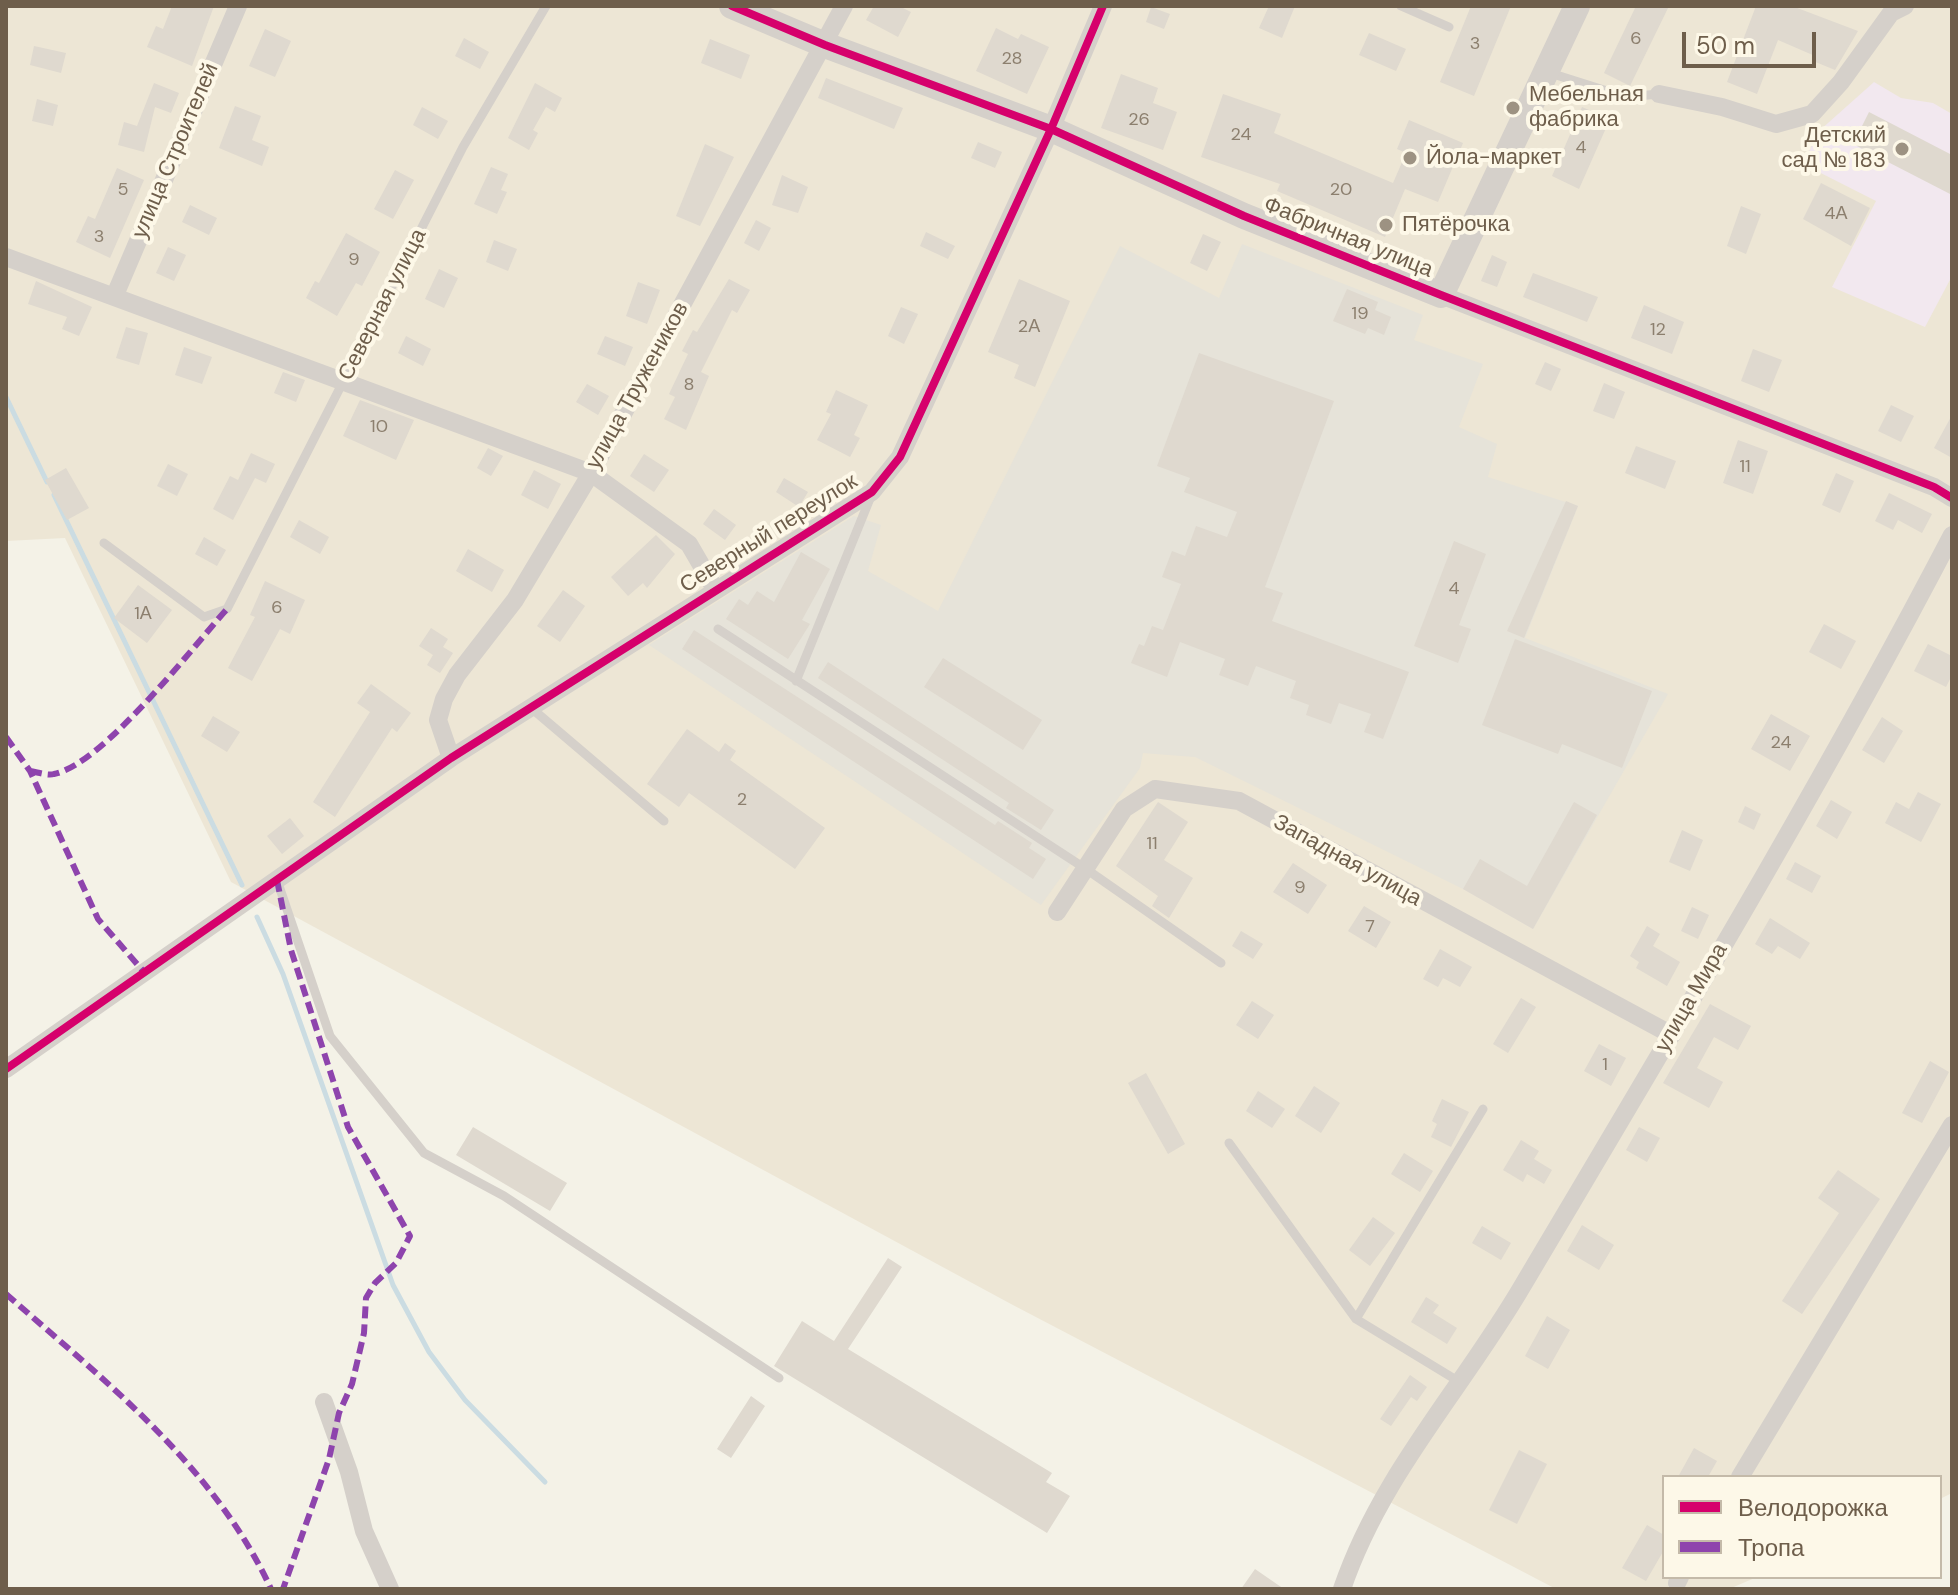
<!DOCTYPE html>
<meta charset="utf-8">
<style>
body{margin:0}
#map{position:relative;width:1958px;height:1595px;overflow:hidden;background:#f4f2e7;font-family:"DM Sans",sans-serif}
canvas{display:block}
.frame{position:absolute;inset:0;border:8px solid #6e5e4b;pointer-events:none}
.legend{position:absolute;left:1662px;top:1475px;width:280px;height:104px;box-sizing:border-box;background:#fdf8e8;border:2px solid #c4baa9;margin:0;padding:10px 14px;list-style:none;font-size:24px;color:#6e5e4b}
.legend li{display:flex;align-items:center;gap:16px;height:40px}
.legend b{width:40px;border:2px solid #c4baa9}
.scale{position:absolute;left:1682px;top:32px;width:134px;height:36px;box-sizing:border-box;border:4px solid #6e5e4b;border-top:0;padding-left:10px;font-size:24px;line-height:28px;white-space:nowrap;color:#6e5e4b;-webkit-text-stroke:6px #fdf8e8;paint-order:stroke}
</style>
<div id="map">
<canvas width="1958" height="1595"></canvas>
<div class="frame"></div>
<ul class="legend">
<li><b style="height:10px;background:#d6006c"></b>Велодорожка</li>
<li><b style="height:10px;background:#8e44ad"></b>Тропа</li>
</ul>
<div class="scale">50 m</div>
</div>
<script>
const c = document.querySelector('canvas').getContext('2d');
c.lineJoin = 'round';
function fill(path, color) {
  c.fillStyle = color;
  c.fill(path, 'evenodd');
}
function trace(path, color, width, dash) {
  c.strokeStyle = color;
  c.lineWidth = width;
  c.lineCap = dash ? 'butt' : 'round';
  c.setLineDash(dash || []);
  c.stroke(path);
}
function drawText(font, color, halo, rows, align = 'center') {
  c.font = font + ' "DM Sans",sans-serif';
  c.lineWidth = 8;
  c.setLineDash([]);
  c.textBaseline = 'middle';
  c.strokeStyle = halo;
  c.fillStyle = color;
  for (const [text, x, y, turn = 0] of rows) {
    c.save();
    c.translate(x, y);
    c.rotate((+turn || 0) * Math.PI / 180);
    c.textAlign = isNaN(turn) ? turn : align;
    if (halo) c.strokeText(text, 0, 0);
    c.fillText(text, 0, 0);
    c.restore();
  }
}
const residential = new Path2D(`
 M6,6H1952V1493L1940,1499V1477H1664V1577H1757L1729,1589H1556L1011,1304L231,882L65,538L6,541Z`);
const industrial = new Path2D(`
 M1242,244L1423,315L1414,340L1483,364L1459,427L1497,444L1488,477L1578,506L1525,638L1668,694L1533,929L1463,889L1195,757L1143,753L1140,768L1041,905L649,645L854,516L881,525L868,571L938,611L1120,246L1219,298Z`);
const education = new Path2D(`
 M1874,82L1901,98L1933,103L1952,114V276L1925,327L1832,287L1876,201L1803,164L1819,131Z`);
const stream = new Path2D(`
 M6,397L47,482
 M54,495L242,885
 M257,917L283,974L393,1285L429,1352L465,1400L545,1482`);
const building = new Path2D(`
 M172,6H214L192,66L147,47L156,26L163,29Z
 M874,6H899L911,12L898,37L866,20Z
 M1269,6H1295L1282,38L1259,28Z
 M1471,6H1511L1474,96L1440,82Z
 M1636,6H1669L1630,86L1604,73Z
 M1756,6H1792L1858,31L1835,70L1813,61L1815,56L1778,40L1757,94L1727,82Z
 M1151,7L1170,14L1164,29L1146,22Z
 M996,28L1018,39L1021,34L1049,47L1027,94L976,71Z
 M265,29L291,41L275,77L249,66Z
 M1369,33L1406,49L1396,71L1359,55Z
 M464,38L489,52L480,69L455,56Z
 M710,39L750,55L741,79L701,63Z
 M34,46L66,53L61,73L30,65Z
 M1121,74L1158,88L1153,103L1177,112L1163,150L1101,128Z
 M826,78L903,108L894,129L818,98Z
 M154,83L179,93L171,113L155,107L144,152L118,145L124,122L137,126Z
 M535,83L562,98L555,112L546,107L533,130L538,133L529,150L508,138Z
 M1223,94L1281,114L1274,133L1393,183L1406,153L1397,149L1409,120L1463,143L1438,202L1405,189L1385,237L1277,191L1280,184L1201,157Z
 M37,99L58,105L53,126L32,121Z
 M235,106L261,116L252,140L269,147L262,166L219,148Z
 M422,107L448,121L438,139L413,125Z
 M1582,107L1610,119L1579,189L1552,176Z
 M1869,112L1952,155V195L1853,144Z
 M978,142L1002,152L995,168L971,158Z
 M705,144L734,157L700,226L676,216Z
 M491,167L508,174L501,190L507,192L497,214L474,204Z
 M117,168L144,180L110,258L76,242L88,216L95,219Z
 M395,170L414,180L393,219L374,209Z
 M782,175L808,187L798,213L772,205Z
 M1821,183L1870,208L1851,246L1803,219Z
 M190,205L217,218L209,235L182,222Z
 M1741,206L1761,214L1746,254L1727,246Z
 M756,220L771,228L759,251L744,243Z
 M926,232L955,246L948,259L920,246Z
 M346,233L380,252L362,286L356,283L337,316L306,298L315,281L319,283Z
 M1203,234L1221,242L1207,271L1190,263Z
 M494,240L517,249L508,271L486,262Z
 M168,247L186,255L174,281L156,273Z
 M1492,255L1507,262L1497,287L1481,281Z
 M439,269L458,278L444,308L425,299Z
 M1533,273L1598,297L1587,322L1523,297Z
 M729,279L750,290L737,313L732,310L701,372L709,376L686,430L664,419L675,397L669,394L688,354L682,351L693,330L697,332Z
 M1019,279L1070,301L1035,387L1014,378L1019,365L988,352Z
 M36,281L92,307L79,336L62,329L67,317L28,304Z
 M638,282L660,290L647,324L626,316Z
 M1347,289L1378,302L1375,310L1391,317L1384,335L1368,328L1365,334L1333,321Z
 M1644,305L1684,322L1672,354L1631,338Z
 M901,307L918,314L904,344L888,336Z
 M126,327L148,333L139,365L116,358Z
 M406,336L431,349L423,366L398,353Z
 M605,336L633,347L625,366L597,354Z
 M184,347L212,357L202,384L175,375Z
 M1753,349L1782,360L1769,392L1741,381Z
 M1199,353L1334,401L1265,587L1283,593L1272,621L1409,672L1383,739L1364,732L1371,714L1339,703L1331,724L1306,715L1309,705L1290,698L1296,681L1256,666L1248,686L1219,675L1225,659L1180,642L1167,677L1131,663L1139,644L1144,646L1152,626L1163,630L1181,584L1162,577L1172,551L1185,556L1196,526L1227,537L1237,512L1184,492L1190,478L1157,466Z
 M1545,362L1561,369L1551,391L1535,384Z
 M283,372L305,380L296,402L274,393Z
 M1604,383L1625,392L1614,419L1593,411Z
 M587,384L609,396L598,415L576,402Z
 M836,390L868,405L854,435L860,438L850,457L817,440L831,414L826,412Z
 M360,400L414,420L396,460L343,436Z
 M1891,405L1914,416L1901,442L1878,431Z
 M1952,415V458L1934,448Z
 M1738,440L1768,451L1753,494L1723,483Z
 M1636,446L1676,461L1665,489L1625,473Z
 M488,448L503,456L491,476L477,468Z
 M251,453L275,464L266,483L255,478L233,520L213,509L230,476L238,480Z
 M644,454L669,470L654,492L630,476Z
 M168,464L188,474L177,496L157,486Z
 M66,468L89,508L67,520L45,480Z
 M534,470L561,484L548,509L521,495Z
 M1836,473L1854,481L1840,513L1822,505Z
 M784,478L808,492L799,507L776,492Z
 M1889,493L1932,514L1922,533L1898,520L1893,530L1875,521Z
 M1566,501L1578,506L1524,638L1507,631Z
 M714,509L736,525L725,540L703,524Z
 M299,520L329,537L320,554L290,537Z
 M656,535L675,554L647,588L643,583L628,596L611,577Z
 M204,537L226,550L217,566L195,554Z
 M1454,541L1486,554L1459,625L1471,629L1458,663L1414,646Z
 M468,549L504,570L492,592L456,571Z
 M801,552L830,569L802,620L810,624L788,659L726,619L739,599L748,605L757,591L774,602Z
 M265,581L305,600L290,634L280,629L252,681L228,668L255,617L250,615Z
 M138,585L172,610L147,643L114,618Z
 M563,590L585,606L560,642L537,626Z
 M1824,624L1856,641L1841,669L1809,652Z
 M431,628L448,639L443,647L453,653L440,673L427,665L433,655L419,646Z
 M694,630L995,825L998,821L1032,843L1029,848L1046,859L1033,879L682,649Z
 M1515,639L1652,691L1622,768L1562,744L1558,754L1482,725Z
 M1928,644L1952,656V675L1946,687L1914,671Z
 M943,658L1042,720L1023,750L924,687Z
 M828,662L1054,810L1041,830L1006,808L1009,803L818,678Z
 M371,684L411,713L397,732L392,728L335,817L313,802L370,712L357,703Z
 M1771,714L1810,736L1790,771L1751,749Z
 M213,716L240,732L227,752L201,736Z
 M1882,717L1903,731L1884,763L1862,750Z
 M687,729L719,752L725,743L736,751L730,760L825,828L795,869L689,793L679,807L647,784Z
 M1918,792L1941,804L1921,842L1885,823L1896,802L1909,809Z
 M1831,800L1852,812L1837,839L1816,826Z
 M1158,802L1188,822L1164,860L1193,878L1169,918L1152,906L1158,896L1116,866Z
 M1574,802L1597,815L1533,929L1463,889L1480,859L1527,886Z
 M1745,806L1761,814L1754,830L1738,822Z
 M290,818L304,836L282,854L267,836Z
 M1682,830L1703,840L1690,871L1669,862Z
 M1795,862L1821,876L1812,893L1786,879Z
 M1293,863L1327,885L1308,914L1273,892Z
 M1364,906L1391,922L1376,948L1348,931Z
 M1692,907L1709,915L1698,939L1681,931Z
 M1770,918L1810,943L1800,959L1778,946L1772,954L1755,944Z
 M1647,926L1660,934L1653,946L1680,962L1667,986L1636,968L1639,962L1630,956Z
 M1241,931L1263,944L1253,959L1232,946Z
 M1440,949L1472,967L1460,987L1443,978L1438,987L1423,979Z
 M1521,998L1536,1007L1508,1053L1493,1044Z
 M1252,1001L1274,1015L1258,1039L1236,1025Z
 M1710,1004L1751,1026L1738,1050L1714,1037L1697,1068L1723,1082L1709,1108L1663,1083Z
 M1599,1044L1626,1058L1611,1086L1584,1071Z
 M1930,1061L1949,1072L1922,1123L1902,1113Z
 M1146,1073L1185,1144L1168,1154L1128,1083Z
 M1314,1086L1340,1103L1321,1133L1295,1116Z
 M1258,1091L1285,1109L1272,1128L1246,1111Z
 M1442,1099L1469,1112L1451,1147L1431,1137L1437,1124L1432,1121Z
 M473,1127L567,1183L550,1211L456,1155Z
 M1639,1127L1660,1138L1647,1162L1626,1150Z
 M1521,1140L1539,1151L1534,1159L1552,1170L1544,1184L1527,1174L1523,1182L1503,1170Z
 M1404,1153L1433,1171L1420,1192L1391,1174Z
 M1838,1170L1880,1199L1802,1314L1782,1301L1839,1213L1818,1198Z
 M1373,1217L1395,1233L1370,1266L1349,1250Z
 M1582,1225L1614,1245L1599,1270L1567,1251Z
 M1482,1226L1511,1243L1501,1260L1472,1243Z
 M888,1258L902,1267L848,1349L1052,1473L1046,1482L1070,1496L1047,1533L774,1366L802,1321L834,1341Z
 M1426,1297L1439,1305L1433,1313L1457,1328L1447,1344L1411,1322Z
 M1547,1316L1570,1330L1548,1369L1525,1356Z
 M1410,1375L1427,1387L1417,1401L1411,1397L1391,1426L1380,1419Z
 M751,1396L765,1406L731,1458L717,1449Z
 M1694,1448L1717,1461L1708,1477H1678Z
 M1519,1450L1547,1464L1517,1524L1489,1510Z
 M1647,1525L1664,1535V1550L1646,1581L1622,1568Z
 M1255,1569L1284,1589H1241Z`);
const lane = new Path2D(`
 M1401,6L1449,27
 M1550,73L1626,97L1659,94
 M104,543L204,617L227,609L463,147L546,6
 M718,629L1086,869L1221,963
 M796,681L871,496
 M530,707L664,821
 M277,880L330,1036L424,1153L504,1196L779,1378
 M1229,1143L1356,1319L1458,1381
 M1356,1319L1483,1109`);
const street = new Path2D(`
 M1659,94L1722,107L1776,124L1812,114L1841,82L1891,13L1905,6
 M6,257L591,473L689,544L715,589
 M115,295L238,6
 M1441,295L1934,487L1952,498
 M451,758L438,720L444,699L457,675L515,600L591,473L844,6
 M1057,912L1124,809L1155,789L1239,801L1672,1035
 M6,1069L451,758L872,492L900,457L1051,129L1103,6
 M324,1402L349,1472L364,1531L390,1589
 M1740,1477L1952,1125
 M1677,1583L1680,1577
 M1342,1589C1381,1474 1463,1388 1523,1285C1670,1037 1819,790 1952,535`);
const secondary = new Path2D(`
 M732,6L825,45L1051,129L1244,216L1441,295L1577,6`);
const quiet = new Path2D(`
 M6,737L30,771L98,919L144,972
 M30,771C37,772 48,776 54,774C103,764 192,648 227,609
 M277,880L291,950L348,1127L410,1236L396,1263L375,1283L366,1298L364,1333L352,1384L339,1413L329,1459L283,1589
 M6,1294C105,1381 215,1467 271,1589`);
const cycleway = new Path2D(`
 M732,6L825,45L1051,129L1244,216L1441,295L1934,487L1952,498
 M6,1069L451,758L872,492L900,457L1051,129L1103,6`);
const markers = [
 [1513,108,8,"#9d9282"],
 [1902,149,8,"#9d9282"],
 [1410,158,8,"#9d9282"],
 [1386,225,8,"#9d9282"]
];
const numberNames = [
 ["6",1636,39],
 ["3",1475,44],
 ["28",1012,59],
 ["26",1139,120],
 ["24",1241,135],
 ["4",1581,148],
 ["5",123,190],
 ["20",1341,190],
 ["4А",1836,214],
 ["3",99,237],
 ["9",354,260],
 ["19",1360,314],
 ["2А",1029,327],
 ["12",1658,330],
 ["8",689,385],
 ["10",379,427],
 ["11",1745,467],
 ["4",1454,589],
 ["6",277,608],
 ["1А",143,614],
 ["24",1781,743],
 ["2",742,800],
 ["11",1152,844],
 ["9",1300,888],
 ["7",1370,927],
 ["1",1605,1065]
];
const poiNames = [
 ["Мебельная",1529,95],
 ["фабрика",1529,120],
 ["Детский",1886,136,"right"],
 ["сад № 183",1886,161,"right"],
 ["Йола-маркет",1426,158],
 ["Пятёрочка",1402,225]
];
const streetNames = [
 ["улица Строителей",176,151,-67],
 ["Фабричная улица",1348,238,22],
 ["Северная улица",383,305,-63],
 ["улица Тружеников",638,386,-61],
 ["Северный переулок",769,534,-32],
 ["Западная улица",1347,861,29],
 ["улица Мира",1692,998,-60]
];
fill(residential, '#ede6d5');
fill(industrial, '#e6e3d9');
fill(education, '#f2e8ef');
trace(stream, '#cbdce2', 5);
fill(building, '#dfd9cf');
trace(lane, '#d5d0ca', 9);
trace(street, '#d5d0ca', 18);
trace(secondary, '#d5d0ca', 26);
trace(quiet, '#8e44ad', 6, [12, 6]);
trace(cycleway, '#d6006c', 8);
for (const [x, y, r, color] of markers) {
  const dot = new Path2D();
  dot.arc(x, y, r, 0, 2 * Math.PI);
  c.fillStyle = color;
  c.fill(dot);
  trace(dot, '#fdf8e8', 3);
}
drawText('18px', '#8c7f6e', null, numberNames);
drawText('22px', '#6e5e4b', '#fdf8e8', poiNames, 'left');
drawText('22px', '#6e5e4b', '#fdf8e8', streetNames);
</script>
